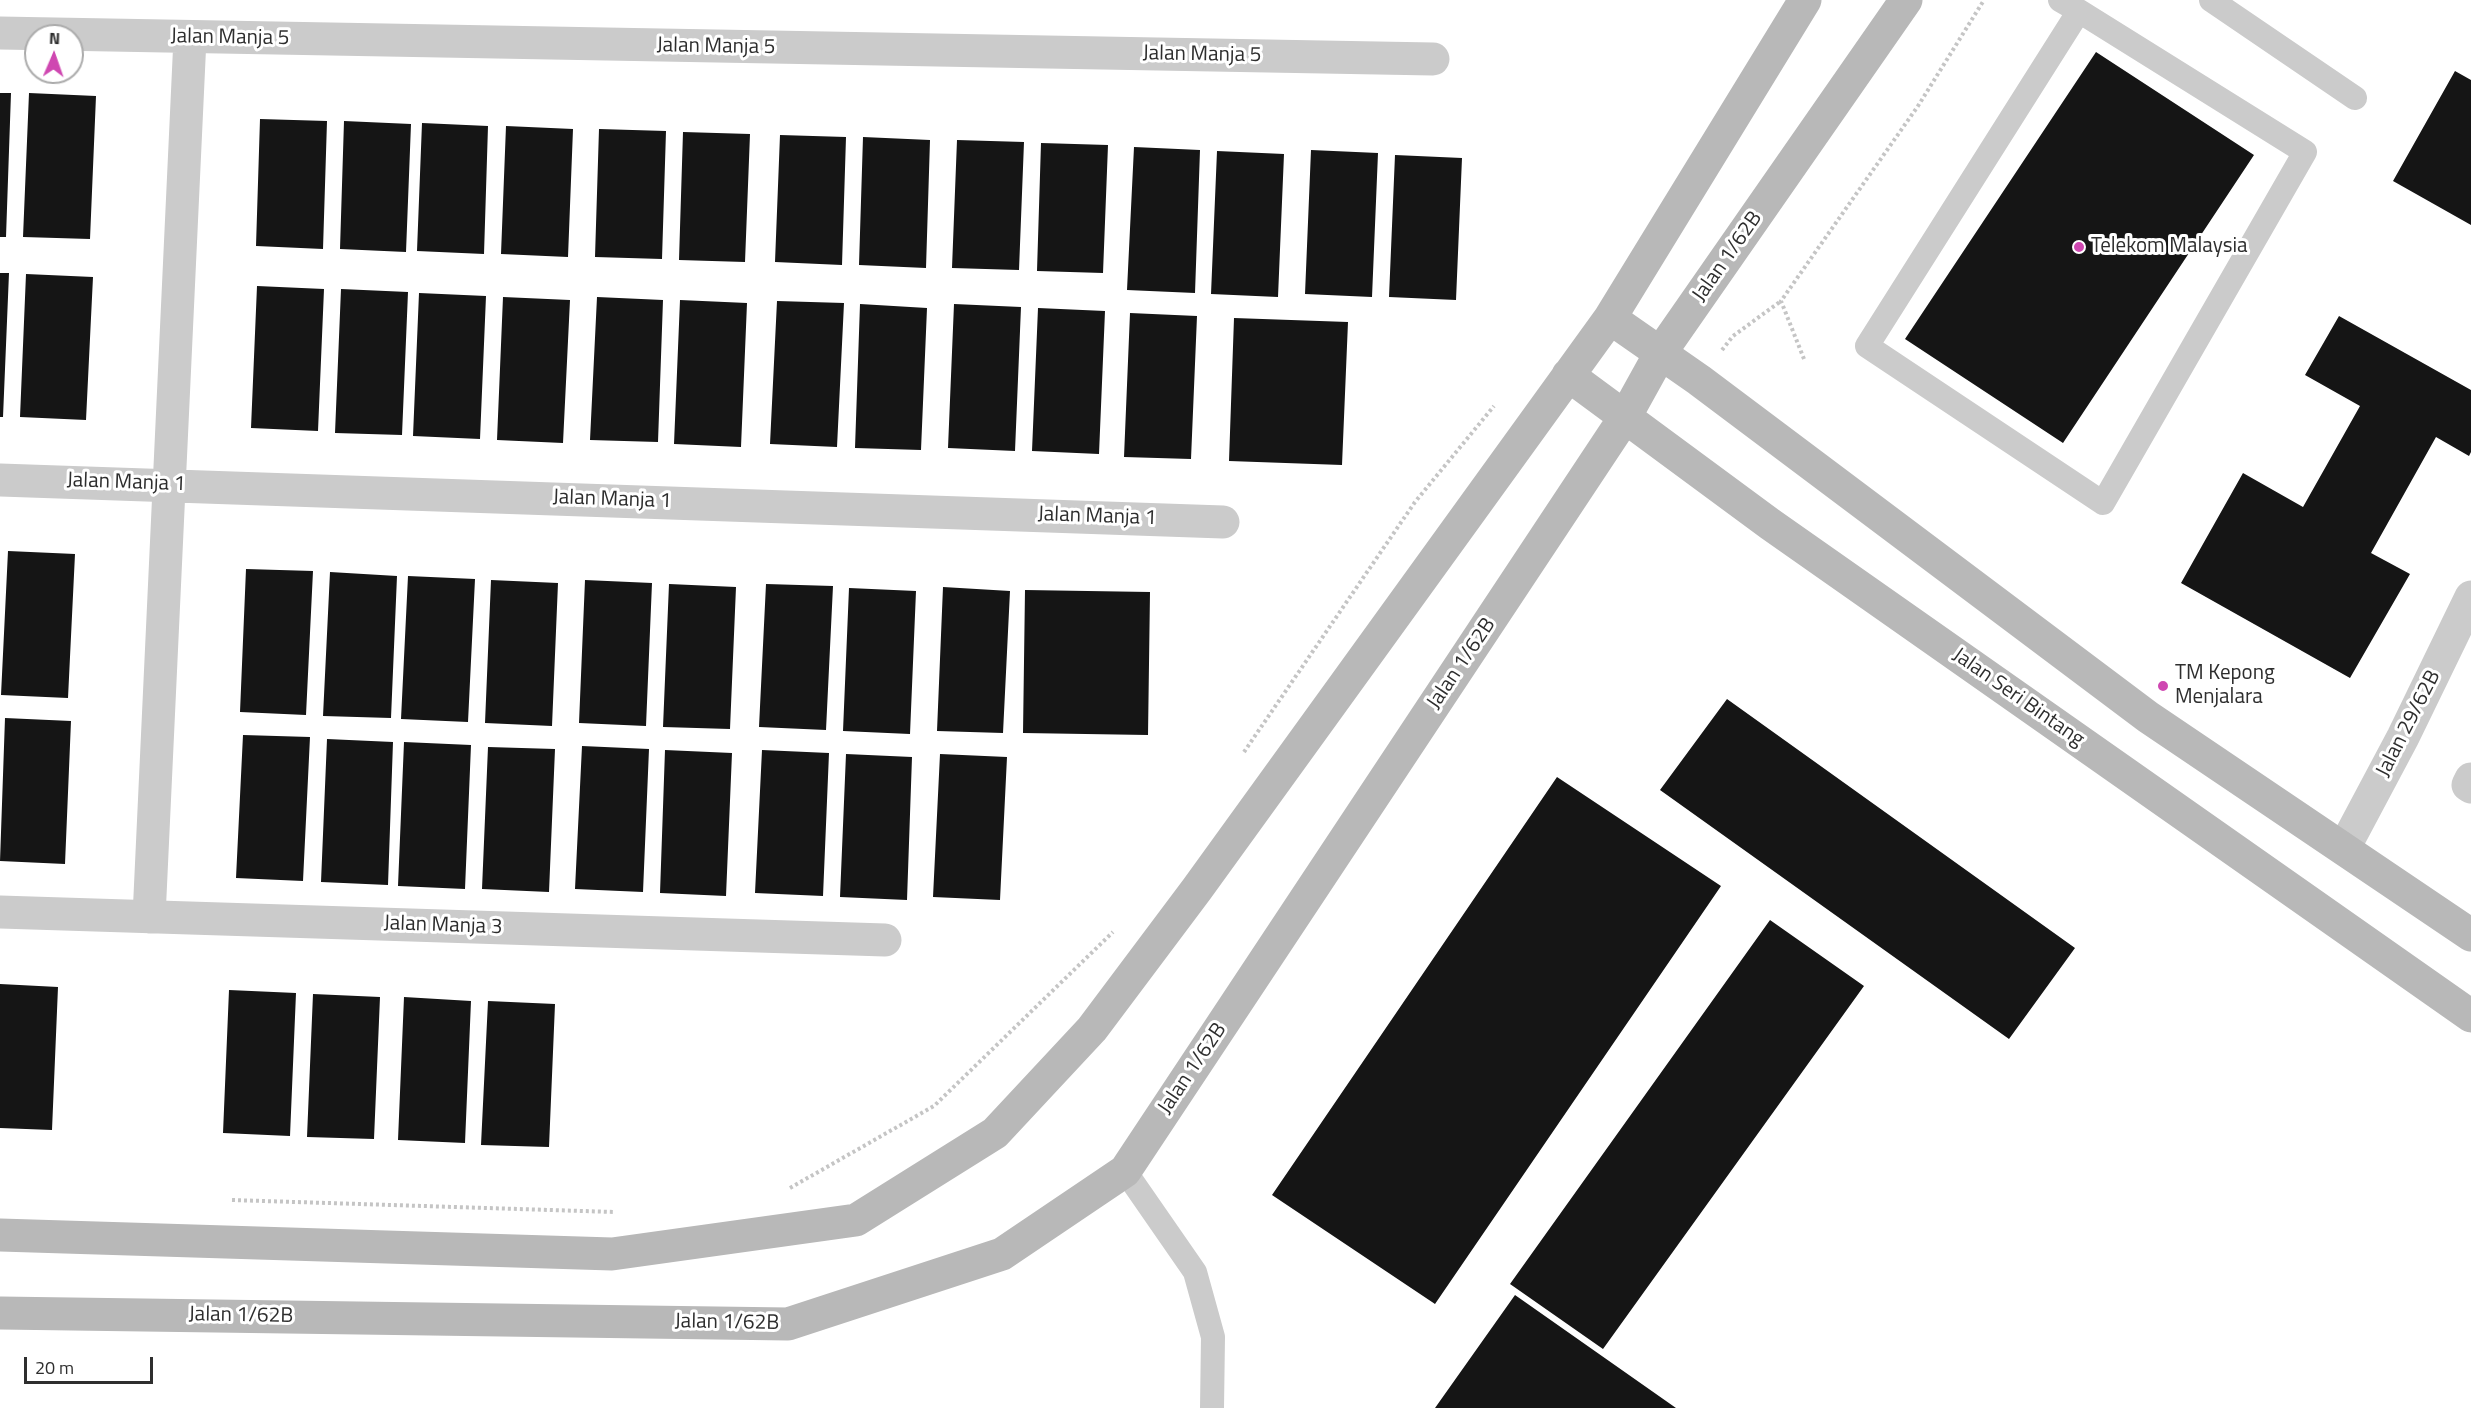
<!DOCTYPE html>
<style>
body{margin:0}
#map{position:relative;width:2471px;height:1408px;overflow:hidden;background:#fff;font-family:"Titillium Web",sans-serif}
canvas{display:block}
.north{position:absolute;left:24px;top:24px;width:60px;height:60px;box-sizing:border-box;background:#fff;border:2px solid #ababab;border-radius:50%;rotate:2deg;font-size:16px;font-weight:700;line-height:24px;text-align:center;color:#2e2e2e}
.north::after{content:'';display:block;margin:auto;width:21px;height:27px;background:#cf47b1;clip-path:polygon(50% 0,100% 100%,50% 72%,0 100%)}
.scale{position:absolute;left:24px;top:1357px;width:129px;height:27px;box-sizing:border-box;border:3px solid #2e2e2e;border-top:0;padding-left:8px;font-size:18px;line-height:21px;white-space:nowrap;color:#2e2e2e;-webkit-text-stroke:4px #fff;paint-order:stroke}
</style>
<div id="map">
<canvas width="2471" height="1408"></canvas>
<div class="north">N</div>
<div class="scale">20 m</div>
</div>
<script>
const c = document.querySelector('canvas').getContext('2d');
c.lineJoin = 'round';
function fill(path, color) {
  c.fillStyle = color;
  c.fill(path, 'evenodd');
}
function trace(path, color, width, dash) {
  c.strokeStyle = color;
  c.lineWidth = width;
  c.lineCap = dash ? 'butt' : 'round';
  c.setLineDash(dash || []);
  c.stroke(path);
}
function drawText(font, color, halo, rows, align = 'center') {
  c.font = font + ' "Titillium Web",sans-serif';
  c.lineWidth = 6;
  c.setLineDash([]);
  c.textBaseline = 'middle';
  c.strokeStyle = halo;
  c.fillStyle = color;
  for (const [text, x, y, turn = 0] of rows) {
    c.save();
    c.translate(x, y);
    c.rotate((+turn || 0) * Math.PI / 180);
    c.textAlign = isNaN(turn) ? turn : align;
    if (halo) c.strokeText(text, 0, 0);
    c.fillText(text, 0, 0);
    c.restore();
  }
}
const building = new Path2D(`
 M2096,52L2254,155L2063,443L1905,339Z
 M2455,71L2471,80V225L2393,181Z
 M0,93H11L6,237H0Z
 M29,93L96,96L90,239L23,237Z
 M260,119L327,121L323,249L256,246Z
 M344,121L411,124L406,252L340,249Z
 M422,123L488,126L484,254L417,251Z
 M506,126L573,129L568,257L501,254Z
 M599,129L666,131L662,259L595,257Z
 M683,132L750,134L745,262L679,260Z
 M780,135L846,137L842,265L775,262Z
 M863,137L930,140L926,268L859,265Z
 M957,140L1024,142L1019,270L952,268Z
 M1041,143L1108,145L1103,273L1037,271Z
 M1134,147L1200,150L1195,293L1127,290Z
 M1311,150L1378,153L1372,297L1305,294Z
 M1217,151L1284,154L1278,297L1211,294Z
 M1395,155L1462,158L1456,300L1389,297Z
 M0,273H9L3,417H0Z
 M26,274L93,277L86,420L20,417Z
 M257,286L324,289L318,431L251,428Z
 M341,289L408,292L402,435L335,433Z
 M419,293L486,296L480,439L413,436Z
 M503,297L570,300L563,443L497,440Z
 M597,297L663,300L658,442L590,440Z
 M680,300L747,303L741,447L674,444Z
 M777,301L844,303L837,447L770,444Z
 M860,304L927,308L921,450L855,448Z
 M954,304L1021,307L1015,451L948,448Z
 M1038,308L1105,311L1099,454L1032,451Z
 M1130,313L1197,316L1191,459L1124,457Z
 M2339,316L2471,390V452L2469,456L2436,437L2371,553L2410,574L2350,678L2181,583L2243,473L2303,507L2360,406L2305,375Z
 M1234,318L1348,322L1342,465L1229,461Z
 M8,551L75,554L68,698L1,695Z
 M246,569L313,571L306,715L240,712Z
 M330,572L397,576L391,718L323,716Z
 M408,576L475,579L468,722L401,719Z
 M491,580L558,583L552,726L485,723Z
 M585,580L652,583L646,726L579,723Z
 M669,584L736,587L730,729L663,727Z
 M766,584L833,586L826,730L759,727Z
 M943,587L1010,591L1003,733L937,731Z
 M849,588L916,591L910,734L843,731Z
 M1025,590L1150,592L1148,735L1023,733Z
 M1727,699L2075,948L2009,1039L1660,790Z
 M5,718L71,721L65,864L0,861Z
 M243,735L310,737L303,881L236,878Z
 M327,739L393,742L388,885L321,882Z
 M404,742L471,745L465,889L398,886Z
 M582,746L649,749L643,892L575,889Z
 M488,747L555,749L549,892L482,889Z
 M665,750L732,753L726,896L660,893Z
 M762,750L829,753L823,896L755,893Z
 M846,754L912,757L907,900L840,897Z
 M940,754L1007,757L1000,900L933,897Z
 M1557,777L1721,886L1435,1304L1272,1195Z
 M1770,920L1864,986L1603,1349L1510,1284Z
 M0,984L58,987L52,1130L0,1128Z
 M229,990L296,993L290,1136L223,1133Z
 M313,994L380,997L374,1139L307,1137Z
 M404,997L471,1001L465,1143L398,1140Z
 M488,1001L555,1004L549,1147L481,1145Z
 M1515,1295L1676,1408H1435Z`);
const path = new Path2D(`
 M1722,350L1733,336L1781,301
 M1804,359L1781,301L1918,106L1984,0
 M1244,752L1415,502L1494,406
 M790,1188L934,1106L1113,932
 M232,1200L614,1212`);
const lane = new Path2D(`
 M2060,0L2079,11L2305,152L2103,503L1867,346L2079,11
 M2211,0L2355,98
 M1125,1171L1195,1272L1213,1337L1212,1408`);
const street = new Path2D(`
 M0,33L1433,59
 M0,480L1223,522
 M2471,779L2468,785L2471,787
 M2344,848L2403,737L2471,597
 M0,912L885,940
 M149,917L190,38`);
const secondary = new Path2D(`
 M1610,318L1699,380L2148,717L2471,935
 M1568,375L1770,524L2471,1016
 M0,1235L612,1254L856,1220L995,1133L1092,1029L1197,889L1610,318L1805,0
 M0,1313L788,1324L1002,1254L1125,1171L1625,417L1661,352L1906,0`);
const markers = [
 [2079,247,6,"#cf47b1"],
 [2163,686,6,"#cf47b1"]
];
const streetNames = [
 ["Jalan Manja 5",230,38,1],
 ["Jalan Manja 5",716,47,1],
 ["Jalan Manja 5",1202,55,1],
 ["Jalan 1/62B",1728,257,-55],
 ["Jalan Manja 1",126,483,2],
 ["Jalan Manja 1",612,500,2],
 ["Jalan Manja 1",1097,517,2],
 ["Jalan 1/62B",1462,664,-56],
 ["Jalan Seri Bintang",2018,698,35],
 ["Jalan 29/62B",2409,724,-63],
 ["Jalan Manja 3",443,926,2],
 ["Jalan 1/62B",1193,1069,-56],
 ["Jalan 1/62B",241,1316,1],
 ["Jalan 1/62B",727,1323,1]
];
const poiNames = [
 ["Telekom Malaysia",2091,247],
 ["TM Kepong",2175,674],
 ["Menjalara",2175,698]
];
fill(building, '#151515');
trace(path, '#c5c5c5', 4, [3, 3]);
trace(lane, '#cbcbcb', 24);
trace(street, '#cbcbcb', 33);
trace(secondary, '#b8b8b8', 33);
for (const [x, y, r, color] of markers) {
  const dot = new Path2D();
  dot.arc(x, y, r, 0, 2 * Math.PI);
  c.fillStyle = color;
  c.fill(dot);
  trace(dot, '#fff', 2);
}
drawText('21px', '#2e2e2e', '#fff', streetNames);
drawText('21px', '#2e2e2e', '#fff', poiNames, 'left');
</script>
